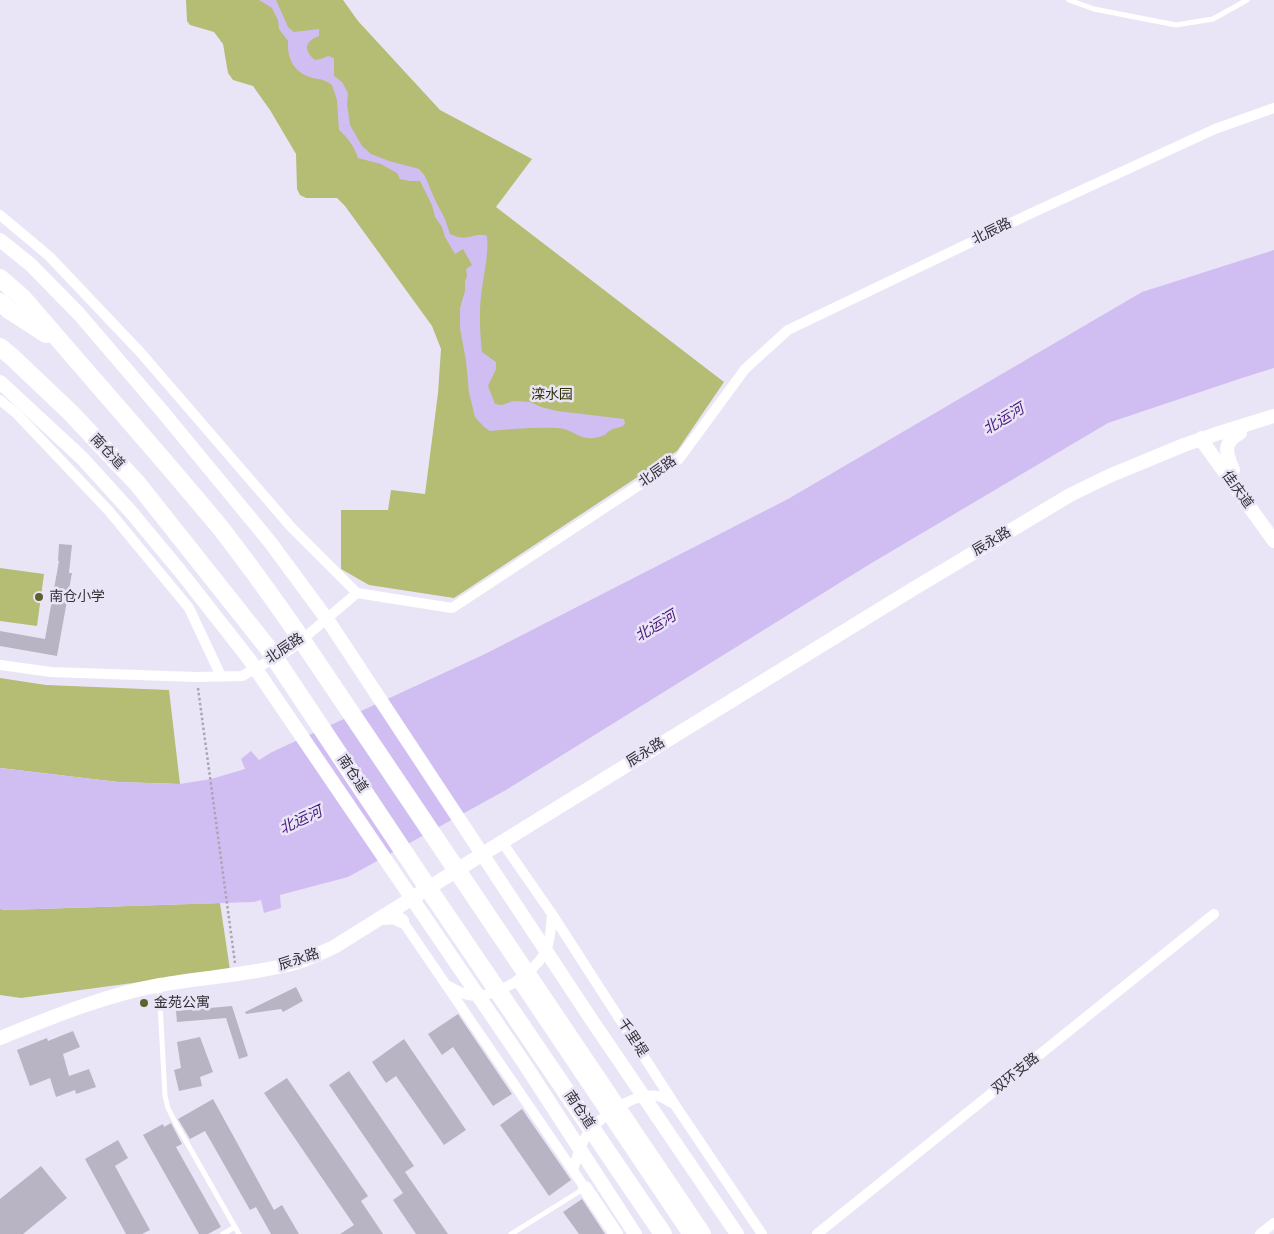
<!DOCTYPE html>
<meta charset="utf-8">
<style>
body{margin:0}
canvas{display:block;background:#eae5f6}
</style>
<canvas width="1274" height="1234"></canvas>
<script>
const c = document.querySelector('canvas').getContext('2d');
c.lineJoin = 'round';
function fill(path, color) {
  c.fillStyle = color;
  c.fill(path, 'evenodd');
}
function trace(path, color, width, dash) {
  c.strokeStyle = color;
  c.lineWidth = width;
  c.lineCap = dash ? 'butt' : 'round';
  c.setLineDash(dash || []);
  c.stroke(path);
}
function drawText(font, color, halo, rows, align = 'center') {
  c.font = font + ' "Roboto Condensed","Noto Sans SC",sans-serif';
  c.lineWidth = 5;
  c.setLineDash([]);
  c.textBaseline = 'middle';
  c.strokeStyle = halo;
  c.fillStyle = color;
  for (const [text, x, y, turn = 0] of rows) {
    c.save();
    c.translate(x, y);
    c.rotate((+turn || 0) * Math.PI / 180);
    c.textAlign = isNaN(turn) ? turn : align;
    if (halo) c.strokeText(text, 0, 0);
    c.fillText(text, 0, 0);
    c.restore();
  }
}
const green = new Path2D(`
 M186,0H343L358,21L440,110L532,159L496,207L724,382L677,451L454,598L369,585L341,569V510H388L391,490L425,494L438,393L441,349L432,326L345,206L337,198H306L300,195L297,189L296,154L270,110L253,86L233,80L228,73L223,44L214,32L190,25L187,21Z
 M0,568L44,574L37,626L0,621Z
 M0,678L46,685L169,690L180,784L118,782L0,768Z
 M220,903L230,970L21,998L0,995V909L7,910Z`);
const water = new Path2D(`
 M259,0H276L288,27L294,32L319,29V36C305,41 303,50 315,60L321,59L328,56L334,58V76L342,82L348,93L347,104L350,125L362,146L371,154L389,161L419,169L425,176L435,200L445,219L450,234C450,234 457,237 458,237C469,240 476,232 487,236C489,257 483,276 481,296C479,314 480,334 482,352L496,362V369L488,386L495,404L502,405L513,401L530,402L541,407L557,411L624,419L625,424C619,429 617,427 611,430C608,431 606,435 602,436C581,444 573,428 557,428C535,427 513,429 490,431L484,427L475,417L469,393L466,361L460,328V308L465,291V282L467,276L466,269L472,265L463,249L455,254L445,237L442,227L435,217L432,205L420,181H410L400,179L397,173L381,164L358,158C354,146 348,138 339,130L337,100L332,85C324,79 322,80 313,78C294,73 287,59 288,41L279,29L278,20L272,8Z
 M1274,250V368L1242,378L1108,423L870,564L506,790L348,877L280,895L281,908L264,913L261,900L254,902L7,910L0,909V768L118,782L180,784L211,779L245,769L241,759L251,751L259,760L272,752L485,654L788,499L1142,292Z`);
const building = new Path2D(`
 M59,544L72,545L69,573H72L57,656L0,646V631L45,639L59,561H58Z
 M296,987L303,1001L283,1012L281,1009L246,1014L245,1012Z
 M232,1006L248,1056L239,1059L226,1018L177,1022L176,1011Z
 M458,1014L512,1094L493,1106L453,1047L442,1055L428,1034Z
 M73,1031L80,1047L63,1054L69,1076L89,1069L96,1087L76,1094L75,1090L56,1097L50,1078L30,1086L17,1050L47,1038L48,1041Z
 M200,1037L213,1072L200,1077L202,1086L179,1091L174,1070L181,1068L177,1042Z
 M404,1039L466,1130L444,1145L396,1076L386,1083L372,1062Z
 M349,1071L414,1166L405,1172L448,1234H416L393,1200L403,1193L329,1085Z
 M287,1078L368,1196L361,1201L383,1234H340L354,1225L264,1093Z
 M213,1099L274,1210L282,1205L299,1234H271L256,1207L250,1210L205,1131L190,1139L178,1119Z
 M522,1109L571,1180L549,1196L500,1125Z
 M171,1123L182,1144L176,1147L221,1227L208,1234H199L143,1135L163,1124L164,1127Z
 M118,1140L128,1158L115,1166L150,1230L142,1234H126L85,1159Z
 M41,1166L67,1198L23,1234H0V1199Z
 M582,1199L605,1234H579L563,1212Z`);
const path = new Path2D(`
 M198,688L235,963`);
const lane = new Path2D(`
 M1069,0L1094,9L1176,25L1213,19L1247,0
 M159,986L165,1096L168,1108L175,1122L239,1234
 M223,1234L235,1227
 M511,1234L585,1188`);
const street = new Path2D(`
 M0,215L49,256L141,353L291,527L357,593
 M0,400L17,414L109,511L189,608L221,676
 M0,665L51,672L196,677L242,676L291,649L357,593L452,608L679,459L745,369L788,330L1034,212L1215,129L1274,108
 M502,842L552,914L675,1105L762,1234
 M399,916L585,1188
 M517,981L687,1234
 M447,985C454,989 460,993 468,995C495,1000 537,973 547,948C551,937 551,925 552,914
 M573,1170C576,1160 579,1149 584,1140C595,1119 633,1092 658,1096C663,1097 668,1101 672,1103
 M817,1234L1214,914
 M1260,1234L1274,1223`);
const secondary = new Path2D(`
 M0,240L31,265L79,314L162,411L270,542L329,622L591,1019L737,1234
 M0,382L82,458L131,512L180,571L249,659L524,1063L635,1234
 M1202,438L1205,445L1274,541
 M1233,470C1226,453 1222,443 1240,433
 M386,918L393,917L402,921
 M0,1038C52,1017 105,995 160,985C204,977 251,975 295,963C309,959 321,953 334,947L502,842L913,589L1070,495L1109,476L1184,445L1216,434L1274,416
 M585,1188L616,1234`);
const highway = new Path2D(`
 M0,278L23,298C88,374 155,449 219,526C244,558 268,591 291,624L702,1234
 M0,302L9,310L46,334
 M0,347L11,356L71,413L137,483L268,648L434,897L663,1234`);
const markers = [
 [39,597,5,"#5d612f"],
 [144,1003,5,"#5d612f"]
];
const streetNames = [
 ["北辰路",992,232,-26],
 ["南仓道",107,452,47],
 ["北辰路",658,472,-35],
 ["佳庆道",1237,490,54],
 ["辰永路",992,542,-31],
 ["北辰路",285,649,-34],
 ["辰永路",646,753,-32],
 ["南仓道",352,774,56],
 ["辰永路",299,960,-18],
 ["千里堤",632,1038,57],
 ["双环支路",1016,1074,-39],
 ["南仓道",579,1110,56]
];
const parkNames = [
 ["滦水园",552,395]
];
const poiNames = [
 ["南仓小学",49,597],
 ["金苑公寓",154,1003]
];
const waterNames = [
 ["北运河",1004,420,-31],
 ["北运河",656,627,-31],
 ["北运河",301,821,-25]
];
fill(green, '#b5bc74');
fill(water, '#d0bef3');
fill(building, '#b9b4c4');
trace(path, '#a9a5b2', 2.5, [2.5, 2.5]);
trace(lane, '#fff', 5);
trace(street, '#fff', 10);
trace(secondary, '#fff', 14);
trace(highway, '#fff', 18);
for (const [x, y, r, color] of markers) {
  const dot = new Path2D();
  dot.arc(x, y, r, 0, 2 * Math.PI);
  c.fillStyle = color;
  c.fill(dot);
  trace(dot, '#eae5f6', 2);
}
drawText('14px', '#333137', '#eae5f6', streetNames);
drawText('14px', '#303307', '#eae5f6', parkNames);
drawText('14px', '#333137', '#eae5f6', poiNames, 'left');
drawText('italic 15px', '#491b7d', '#eae5f6', waterNames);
</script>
